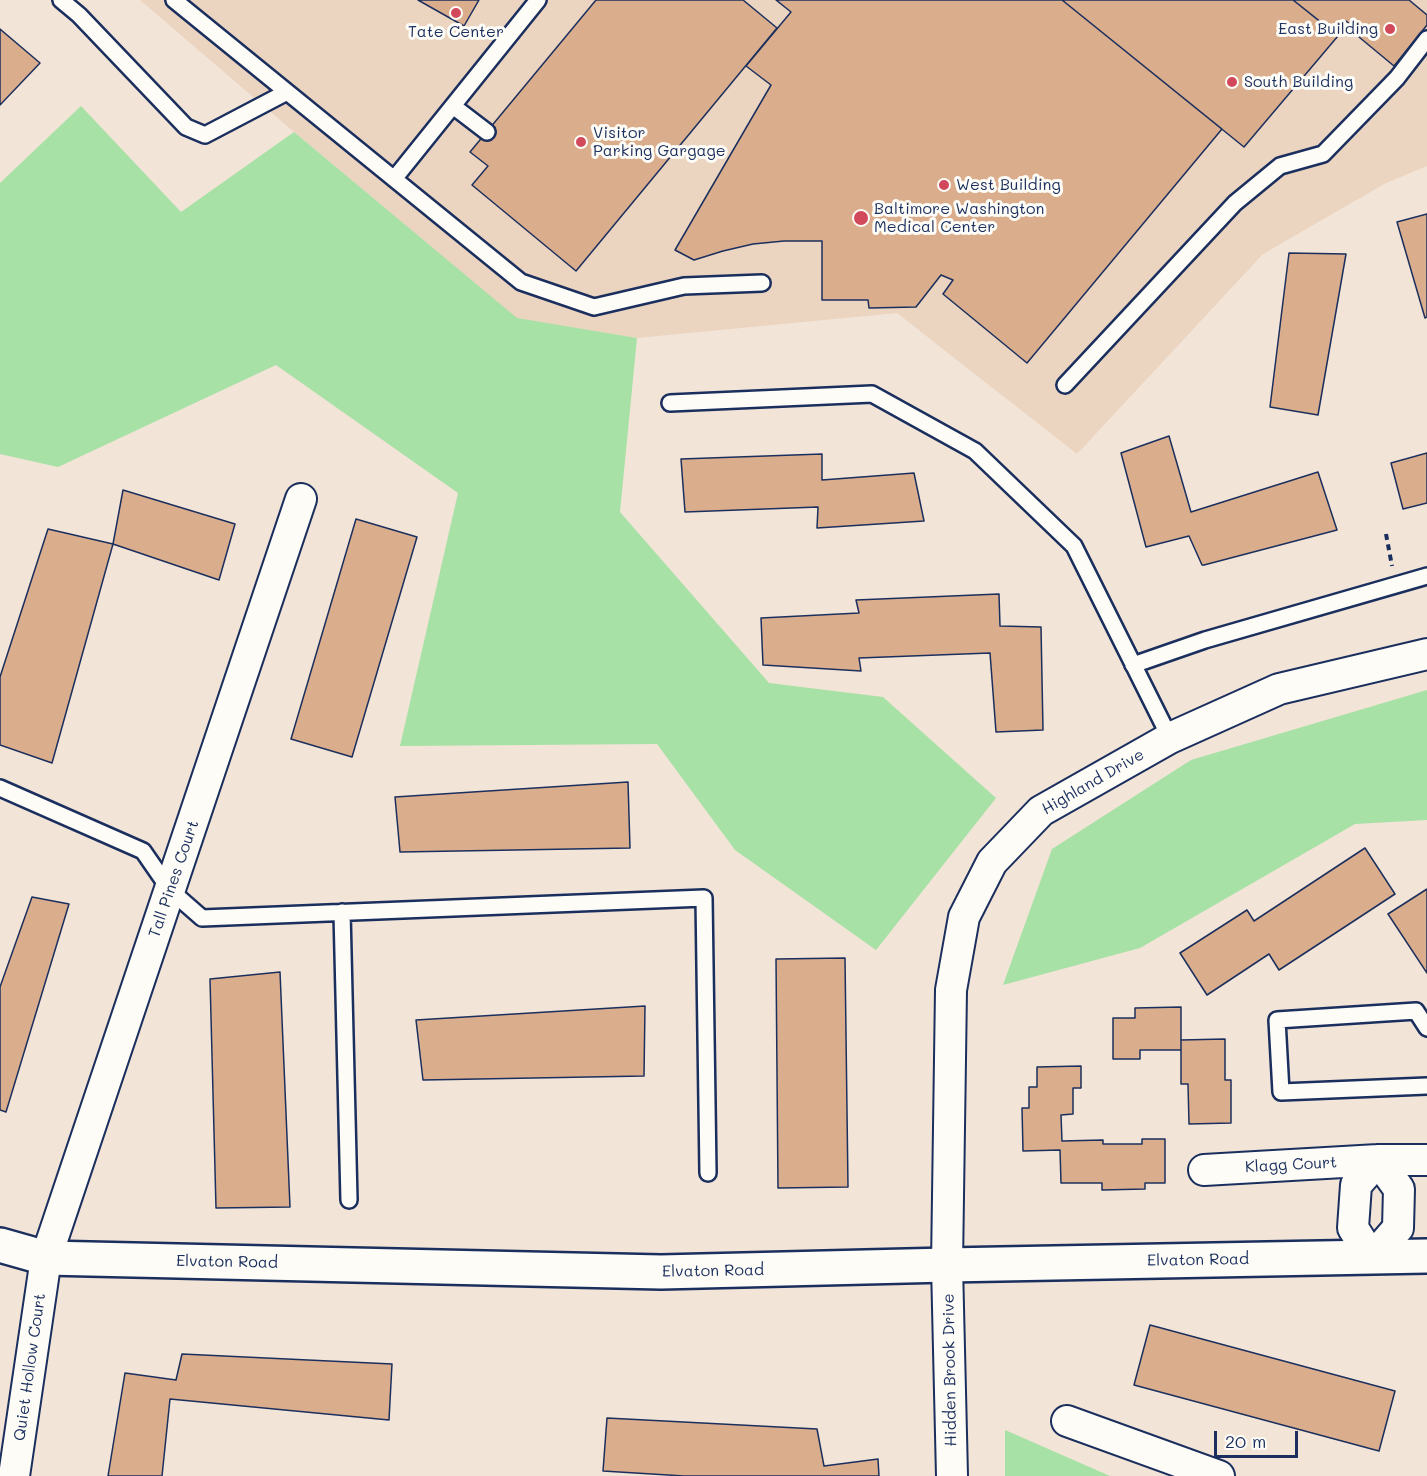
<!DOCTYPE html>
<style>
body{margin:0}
#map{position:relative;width:1427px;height:1476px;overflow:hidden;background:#f2e4d7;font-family:Mali,sans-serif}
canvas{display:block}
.scale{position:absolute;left:1214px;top:1431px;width:84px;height:27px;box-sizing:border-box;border:3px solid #1b2f5e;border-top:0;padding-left:8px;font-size:18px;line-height:21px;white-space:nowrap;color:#1b2f5e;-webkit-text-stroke:4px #fdfcf7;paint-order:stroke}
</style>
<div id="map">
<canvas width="1427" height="1476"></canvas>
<div class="scale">20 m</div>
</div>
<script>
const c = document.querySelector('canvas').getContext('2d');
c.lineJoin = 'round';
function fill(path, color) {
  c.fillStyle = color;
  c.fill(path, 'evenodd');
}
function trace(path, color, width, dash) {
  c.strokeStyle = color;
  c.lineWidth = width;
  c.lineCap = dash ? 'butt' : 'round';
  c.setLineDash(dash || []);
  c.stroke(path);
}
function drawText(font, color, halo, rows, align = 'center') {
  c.font = font + ' Mali,sans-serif';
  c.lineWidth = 6;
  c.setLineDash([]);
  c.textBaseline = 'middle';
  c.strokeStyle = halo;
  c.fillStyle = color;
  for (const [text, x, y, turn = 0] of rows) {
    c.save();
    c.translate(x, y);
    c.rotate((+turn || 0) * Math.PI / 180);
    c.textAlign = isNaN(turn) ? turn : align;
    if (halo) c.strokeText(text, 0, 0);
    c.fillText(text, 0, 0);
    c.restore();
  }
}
const built = new Path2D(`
 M140,0H1427V166L1386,183L1263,254L1077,454L897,313L637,338L517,319L294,132Z`);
const green = new Path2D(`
 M81,106L181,212L294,132L517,318L637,338L620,512L769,683L883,697L996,798L876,950L735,850L657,744L400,746L458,493L276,365L58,467L0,454V183Z
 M1427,690V820L1355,824L1140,948L1003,985L1052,849L1191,760Z
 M1005,1430L1110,1476H1005Z`);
const building = new Path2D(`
 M418,0H479L464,26Z
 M596,0H743L777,28L576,271L472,185L488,166L470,152Z
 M776,0H1062L1222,129L1027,363L943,294L953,280L941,275L916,307L869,308L868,300H822V241H784L753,244L723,251L694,260L675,250L771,85L746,66L791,12Z
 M1062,0H1293L1338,36L1244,147Z
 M1293,0H1409L1427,15V25L1394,66L1359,37L1362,34L1346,21L1336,34Z
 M0,29L40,63L0,105Z
 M1427,214V317L1425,318L1397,222Z
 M1289,253L1346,254L1318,415L1270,407Z
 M1169,436L1191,512L1318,472L1337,530L1204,565H1202L1189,536L1146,547L1121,453Z
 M1427,453V503L1403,509L1391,463Z
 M822,454V480L914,473L924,521L817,528L818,507L685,512L681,459Z
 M123,490L235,524L219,580L113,544Z
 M356,519L417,537L352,757L291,739Z
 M48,529L113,544L52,763L0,745V677Z
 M999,594L1000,626L1041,627L1043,730L996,732L990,653L859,658L861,671L763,665L761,618L859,613L856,600Z
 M628,782L630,848L400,852L395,797Z
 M1365,848L1395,894L1279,970L1269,954L1207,995L1180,953L1247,910L1254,921Z
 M1427,889V973L1388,914Z
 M32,897L69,904L6,1112L0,1110V987Z
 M845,958L848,1187L778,1188L776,959Z
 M280,972L290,1207L216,1208L210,979Z
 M645,1006L644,1076L423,1080L416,1020Z
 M1181,1007V1050H1140V1059H1113V1018H1135V1008Z
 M1225,1039V1080H1231V1123L1189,1124L1188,1084H1181V1040Z
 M1081,1066V1088H1073V1114L1061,1115L1062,1141L1103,1140V1144H1142V1139H1165V1183H1145V1189L1102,1190V1183H1061L1060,1150L1023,1151L1022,1108H1029V1087H1037V1067Z
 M1150,1325L1395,1391L1379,1451L1134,1385Z
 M182,1354L392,1364L389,1420L170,1399L162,1476H108L125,1373L176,1380Z
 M607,1418L817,1429L824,1466L878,1459L879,1476H684L603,1471Z`);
const path = new Path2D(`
 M1386,534L1392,566`);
const lane = new Path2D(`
 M61,0L79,15L186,127L205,135L287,92
 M174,0L521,282L594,307L684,286L762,283
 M453,106L487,132
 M394,179L538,0
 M1065,385L1235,203L1280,166L1323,154L1397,78L1427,39
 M670,403L872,394L975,451L1074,546L1170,738
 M1133,665L1205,640L1427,576
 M0,788L143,851L170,890L202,918L704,898L708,1173
 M342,912L349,1200
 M1427,1028L1416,1011L1277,1020L1281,1092L1427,1086`);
const street = new Path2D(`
 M1378,1160L1399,1189L1398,1228L1372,1258L1353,1228L1356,1185Z
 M1204,1170L1378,1160H1427
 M1067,1421L1219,1476
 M14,1476L46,1258L301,499
 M952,1476L947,1265L951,990L964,917L992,862L1041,811L1170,738L1279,689L1427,654`);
const secondary = new Path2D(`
 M0,1245L46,1258L661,1272L947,1265L1427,1256`);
const markers = [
 [456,13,6,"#d1495b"],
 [1390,29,6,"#d1495b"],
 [1232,82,6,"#d1495b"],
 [581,142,6,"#d1495b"],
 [944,185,6,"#d1495b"],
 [861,218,8,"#d1495b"]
];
const poiNames = [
 ["East Building",1378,29,"right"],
 ["Tate Center",456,32,"center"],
 ["South Building",1244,82],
 ["Visitor",593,133],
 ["Parking Gargage",593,151],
 ["West Building",956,185],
 ["Baltimore Washington",874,209],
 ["Medical Center",874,227]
];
const streetNames = [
 ["Highland Drive",1093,782,-30],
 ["Tall Pines Court",174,879,-71],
 ["Klagg Court",1291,1165,-3],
 ["Elvaton Road",1198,1260,-1],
 ["Elvaton Road",227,1262,1],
 ["Elvaton Road",713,1271,-1],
 ["Quiet Hollow Court",30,1367,-82],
 ["Hidden Brook Drive",950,1370,-91]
];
fill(built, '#ebd4c0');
fill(green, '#a7e1a6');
fill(building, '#daad8c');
trace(building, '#1b2f5e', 1.5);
trace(lane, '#1b2f5e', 20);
trace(street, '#1b2f5e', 34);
trace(secondary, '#1b2f5e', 38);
trace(path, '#1b2f5e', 4, [6, 4.5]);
trace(lane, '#fdfcf7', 15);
trace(street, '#fdfcf7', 30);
trace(secondary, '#fdfcf7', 33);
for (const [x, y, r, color] of markers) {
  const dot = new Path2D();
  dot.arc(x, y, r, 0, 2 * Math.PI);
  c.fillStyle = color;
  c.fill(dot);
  trace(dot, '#fdfcf7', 2);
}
drawText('16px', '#1b2f5e', '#fdfcf7', poiNames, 'left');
drawText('16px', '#1b2f5e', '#fdfcf7', streetNames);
</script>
